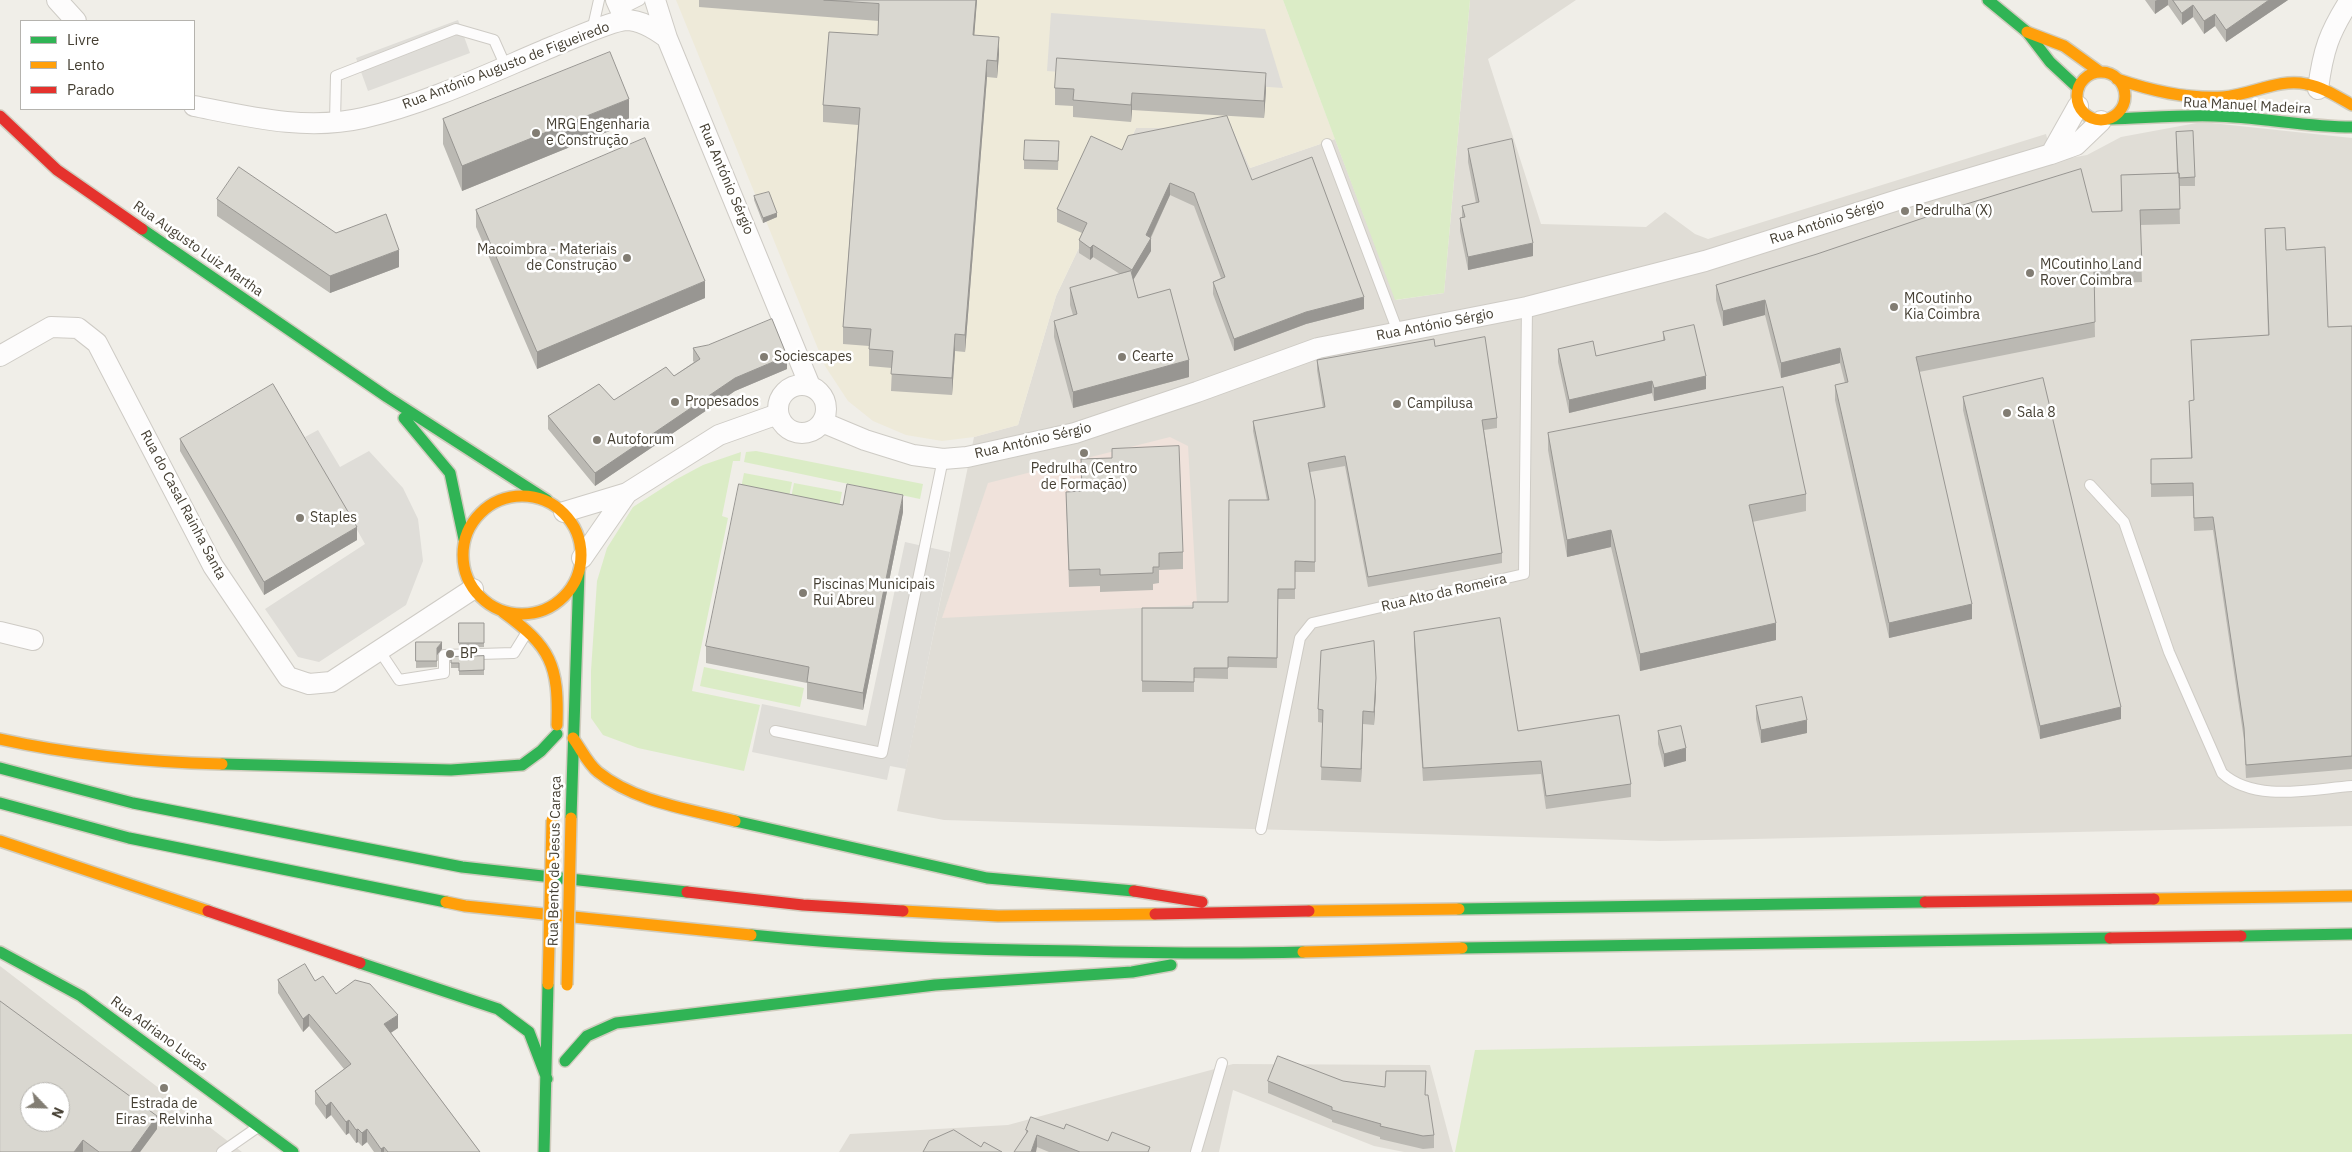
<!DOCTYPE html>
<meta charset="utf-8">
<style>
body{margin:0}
#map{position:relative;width:2352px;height:1152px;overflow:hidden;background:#f0eee8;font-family:"IBM Plex Sans",sans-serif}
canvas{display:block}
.legend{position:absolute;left:20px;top:20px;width:175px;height:90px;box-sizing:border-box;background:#fff;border:1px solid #b5b3ae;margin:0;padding:6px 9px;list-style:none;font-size:15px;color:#464034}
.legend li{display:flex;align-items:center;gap:10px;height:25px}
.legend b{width:25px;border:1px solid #b5b3ae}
.north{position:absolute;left:20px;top:1082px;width:50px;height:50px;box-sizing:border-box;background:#fff;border:1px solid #b5b3ae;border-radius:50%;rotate:114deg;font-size:14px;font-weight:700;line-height:20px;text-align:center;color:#464034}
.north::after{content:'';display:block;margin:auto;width:18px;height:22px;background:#827d73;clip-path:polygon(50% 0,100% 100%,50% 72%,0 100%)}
</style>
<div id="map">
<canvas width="2352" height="1152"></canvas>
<ul class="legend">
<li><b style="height:6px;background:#30b455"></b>Livre</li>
<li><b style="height:6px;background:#ff9f0a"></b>Lento</li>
<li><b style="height:6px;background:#e5322d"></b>Parado</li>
</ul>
<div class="north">N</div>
</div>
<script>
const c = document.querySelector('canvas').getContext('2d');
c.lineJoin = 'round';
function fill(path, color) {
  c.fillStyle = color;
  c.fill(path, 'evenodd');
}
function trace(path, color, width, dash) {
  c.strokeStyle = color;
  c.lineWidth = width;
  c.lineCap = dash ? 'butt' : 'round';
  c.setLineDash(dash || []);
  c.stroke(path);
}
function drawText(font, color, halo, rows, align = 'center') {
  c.font = font + ' "IBM Plex Sans",sans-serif';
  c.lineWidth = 5;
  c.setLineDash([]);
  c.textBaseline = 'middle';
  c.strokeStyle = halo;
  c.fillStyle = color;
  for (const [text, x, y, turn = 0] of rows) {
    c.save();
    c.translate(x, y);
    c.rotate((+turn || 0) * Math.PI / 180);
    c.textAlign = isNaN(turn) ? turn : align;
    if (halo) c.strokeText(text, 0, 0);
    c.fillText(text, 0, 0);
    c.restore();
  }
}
const industrial = new Path2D(`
 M1470,0H1576L1488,59L1541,224L1646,227L1665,212L1695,234L1708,239L2046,134L2053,161L2087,155L2121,137L2202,122L2352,138V826L1660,841L944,820L897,811L974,437L1018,425L1056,296L1136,128H1232L1250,168L1335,139L1396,300L1444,293Z
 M0,966L242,1152H0ZM30,1092H60V1122H30Z
 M1233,1064L1430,1065L1453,1152H1404L1374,1146L1233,1090L1219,1152H839L850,1134L1008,1125Z`);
const education = new Path2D(`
 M676,0H1283L1335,139L1250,168L1232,128H1136L1056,296L1018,425L974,437L942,441L906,435L873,421L848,401L825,366Z`);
const medical = new Path2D(`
 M1170,437L1188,446L1197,605L942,618L988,483Z`);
const green = new Path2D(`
 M1283,0H1470L1444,293L1395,300Z
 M756,451L923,484L920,499L744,462L746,452Z
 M741,452L740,461H733L722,516L728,518L692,691L760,705L744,771L638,748L603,735L591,718V671L597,581L607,548L633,507L675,480L703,465Z
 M744,473L792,482L787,507L739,498Z
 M794,483L842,492L837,517L789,508Z
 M704,667L804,688L800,707L700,686Z
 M2352,1034V1152H1455L1475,1050Z`);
const parking = new Path2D(`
 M1051,13L1265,29L1283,88L1047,71Z
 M458,20L470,53L368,91L356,58Z
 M318,430L340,467L369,451L403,488L418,519L423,561L406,605L319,662L298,657L265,609L365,544L305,437Z
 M905,542L950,552L906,769L890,766L887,780L752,752L762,704L866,726Z`);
const lane = new Path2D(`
 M618,2L630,5L640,0
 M592,31L599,0
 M335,122L336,76L456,29L494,40L506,67
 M1327,144L1398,332
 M2090,485L2124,522L2169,652L2222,773C2255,803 2311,789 2352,786
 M379,650L399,680L444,673V655L514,653L527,632
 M775,731L882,753L943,459
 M1261,829L1300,638L1312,623L1524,574L1527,307
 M222,1152L258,1127
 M1196,1152L1222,1063`);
const street = new Path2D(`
 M57,0L76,21
 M616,0L625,20
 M655,0L667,38L810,386
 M2318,89C2323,50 2329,33 2350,0
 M194,106C250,117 306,131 363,118C429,103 492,72 554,46C570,40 611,21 626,20C641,20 655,29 667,38
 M2051,154L2078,106
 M0,356L51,327L78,328L97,343L213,566L288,677L309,684L331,682L473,589
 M778 409a24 24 0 1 1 48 0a24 24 0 1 1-48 0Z
 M822,422L865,440L913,455L943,459L967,457L1075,433L1197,392L1318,348L1527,307L1705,261L1901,199L2051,154L2076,145L2101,121
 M564,512L627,493L719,435L778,414
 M582,558L627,493
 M0,632L33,640`);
const fast = new Path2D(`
 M1988,0L2027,32L2050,62L2078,88
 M2110,119C2145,118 2179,115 2214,116C2260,117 2306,127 2352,127
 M142,229L387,397L547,500
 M404,418L450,473L464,539
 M222,764L451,770L522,765L541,751L557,734
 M0,768L133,803L462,867L687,892
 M0,803L129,838L446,902
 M571,818L579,572
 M735,821L987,878L1134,891
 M1459,909L1925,902
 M751,935C859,946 968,950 1076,951C1152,953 1227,954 1303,952
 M2241,936L2352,934
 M1462,948L2110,938
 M0,952L81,996L293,1152
 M360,963L498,1009L529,1032L547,1079
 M565,1061L587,1036L616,1023L935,985L1132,972L1171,965
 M544,1152L548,984`);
const slow = new Path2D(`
 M2027,32L2064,46L2100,72
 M2077 96a24 24 0 1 1 48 0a24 24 0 1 1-48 0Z
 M2117,79C2152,91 2186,99 2223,97C2251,95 2279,78 2306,84C2323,87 2338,97 2352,105
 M463 555a59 59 0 1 1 118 0a59 59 0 1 1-118 0Z
 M503,612C551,647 559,665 557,725
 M573,738C581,749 588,764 598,772C635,802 689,809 735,821
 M0,739C72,755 148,762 222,764
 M0,841L208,911
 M2154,899L2352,896
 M446,902L465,906L751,935
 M903,911L998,916L1155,914
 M1309,911L1459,909
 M1303,952L1462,948`);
const jam = new Path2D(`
 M0,116L57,170L142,229
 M1134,891L1202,902
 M687,892L803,905L903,911
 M1925,902L2154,899
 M208,911L360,963
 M1155,914L1309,911
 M2110,938L2241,936`);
const slowBridge = new Path2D(`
 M548,984L552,820
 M567,985L571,818`);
const wall = new Path2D(`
 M699,0H977L974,35L999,54L997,78L987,77L965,352L955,351L952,395L891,391L892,368L869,366V346L843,344V327L858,125L823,122V105L878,35L879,21L699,7Z
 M2145,0H2288L2226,42L2215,26L2204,34L2193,17L2182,25L2168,5L2155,14Z
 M1055,88L1266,90L1264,118L1132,110L1131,122L1073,117V106L1055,105Z
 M443,119L629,123L462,191L443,144Z
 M2176,132L2195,177V186H2179L2180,224L2140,225L2142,282L2094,284L2095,337L1919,372L1972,619L1889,638L1835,400V385L1845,383L1840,363L1781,378L1765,315L1723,326L1716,300V285L2092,212L2121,211V175L2177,173Z
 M1059,141L1058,170L1024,169V160Z
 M1468,149L1533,256L1468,270L1460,231V218H1462V206L1476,203L1468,162Z
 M1122,150L1252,180L1364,309L1306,324L1234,351L1213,294V282L1221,278L1194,206L1170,195L1151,238V251L1133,279L1138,298L1189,377L1073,408L1054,337V321L1073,315L1070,305V288L1120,274L1093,257L1090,260L1079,253V240L1082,233L1057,222V209Z
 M754,196L777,217L763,223L754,200Z
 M217,199L336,233L399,267L330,293L217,216Z
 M476,210L705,298L537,369L476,227Z
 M2265,229L2286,250L2328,327L2352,326V769L2246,778L2244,740L2213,530L2194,531L2193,496L2151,497V459L2191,458L2189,401L2194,400L2191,340L2268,335Z
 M1663,332L1706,389L1654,401L1652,393L1569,413L1558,362V349L1596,356L1663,341Z
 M1435,346L1497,418V428L1484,430L1502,553V563L1368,587L1345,466L1310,472L1315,500V572H1295V599H1278L1277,668L1228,667V679L1194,678V692H1142V608H1193L1228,602L1267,500L1253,431V421L1323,408L1317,370V360Z
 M693,348L787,369L735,391L595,486L548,429V416L614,400L674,376L694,362L693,361Z
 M1963,397L2121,719L2040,739L1963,410Z
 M1548,433L1806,494V511L1752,522L1776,640L1640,671L1611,547L1567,557L1548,450Z
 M180,439L357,540L264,595L180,451Z
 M1081,459L1183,552V569L1159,570V583L1153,584V590L1100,592V586L1069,587L1066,492L1081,491Z
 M843,505L903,512L863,710L807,699V683L706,663V646Z
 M459,623H484V647L459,648Z
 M1414,632L1518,731L1631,784V797L1546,809L1541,774L1423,781L1414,645Z
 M416,642L442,649L437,655V667L416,668Z
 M484,656V675H459V668H451V657Z
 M1376,691L1374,725L1363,724L1361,782L1321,780L1323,723L1318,722V709Z
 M1756,706L1807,733L1761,743L1756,719Z
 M1658,731L1686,761L1664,767L1658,744Z
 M278,980L315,981L336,994L398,1028L391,1033L480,1152H374L367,1142L362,1146L358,1142L356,1143L349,1133L346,1135L331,1115L326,1119L315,1104V1091L344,1069L309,1026L303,1032L278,993Z
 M1268,1081L1425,1095L1434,1135V1148L1423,1149L1380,1139V1137L1332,1122V1120L1268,1093Z
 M157,1129L140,1152H0Z
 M1064,1129L1108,1141L1150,1152H1049L1037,1147L1026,1133V1130Z`);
const shadedWall = new Path2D(`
 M976,0H977L973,52V35Z
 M2157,0H2168V5L2155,14V1Z
 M2269,0H2288L2226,42V30Z
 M2193,5V17L2182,25V13Z
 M2215,14V26L2204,34V21Z
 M999,37V54L997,78V61Z
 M987,60V77L965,352V335Z
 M1266,73V90L1264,118V101Z
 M1132,93V110L1131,122V105Z
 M629,99V123L462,191V166Z
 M1170,183V195L1147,245L1151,238V251L1132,282V270L1146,235Z
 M777,213V217L763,223V218Z
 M1533,243V256L1468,270V257Z
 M1093,245V257L1090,260V248Z
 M399,250V267L330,293V276Z
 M705,281V298L537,369V352Z
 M1364,297V309L1306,324L1234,351V339L1306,312Z
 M1765,300V315L1723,326V311Z
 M955,334V351L952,395V378Z
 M1840,348V363L1781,378V363Z
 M787,356V369L735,391L595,486V473L735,378Z
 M1189,360V377L1073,408V392Z
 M1706,376V389L1654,401V388Z
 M1652,381V393L1569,413V400Z
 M903,495V512L863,710V693Z
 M357,527V540L264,595V582Z
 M1611,530V547L1567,557V540Z
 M1972,604V619L1889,638V623Z
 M1776,623V640L1640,671V654Z
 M442,642V649L437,655V648Z
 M1376,678V691L1374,725V712Z
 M2121,707V719L2040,739V726Z
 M1363,711V724L1361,782V769Z
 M1807,720V733L1761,743V730Z
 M1686,748V761L1664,767V754Z
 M309,1014V1026L303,1032V1019Z
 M398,1015V1028L384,1037V1024Z
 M331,1102V1115L326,1119V1106Z
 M157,1116V1129L140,1152H131Z
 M349,1120V1133L346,1135V1122Z
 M358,1129V1142L356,1143V1130Z
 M367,1129V1142L362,1146V1133Z
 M1037,1135V1147L1036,1152H1031Z
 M83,1140V1152H74Z
 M384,1147V1152H381V1149Z`);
const building = new Path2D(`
 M824,0H976L973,35L999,37L997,61L987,60L965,335L955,334L952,378L891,374L893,351L869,349L871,329L843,327L860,108L823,105L829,32L878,35L879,4Z
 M2173,0H2269L2226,30L2215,14L2204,21L2193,5L2182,13Z
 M610,52L629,99L462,166L443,119Z
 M1057,58L1266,73L1264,101L1132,93L1131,105L1073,100L1074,89L1055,88Z
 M1227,116L1252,180L1312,157L1364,297L1306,312L1234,339L1213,282L1225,277L1194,193L1170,183L1146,235L1151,238L1132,270L1093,245L1090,248L1079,240L1087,223L1057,209L1091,136L1122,150L1128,136Z
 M2193,131L2195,177L2179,178V173H2178L2176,132Z
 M645,138L705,281L537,352L476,210Z
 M1512,139L1533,243L1468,257L1460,218L1465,217L1462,206L1479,202L1468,149Z
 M1025,140L1059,141L1058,161L1024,160Z
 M239,167L336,233L386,214L399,250L330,276L217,199Z
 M2081,169L2092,212L2122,211L2121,175L2179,173L2180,209L2140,210L2142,267L2094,269L2095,322L1916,357L1972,604L1889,623L1835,385L1848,382L1840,348L1781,363L1765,300L1723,311L1716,285L1817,254L1944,211Z
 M769,192L777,213L763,218L754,196Z
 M2285,228L2286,250L2325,247L2328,327L2352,326V756L2246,765L2244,728L2213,517L2194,518L2193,483L2151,484V459L2192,458L2189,401L2194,400L2191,340L2269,335L2265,229Z
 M1131,271L1138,298L1170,289L1189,360L1073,392L1054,321L1077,314L1070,288Z
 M772,319L787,356L735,378L595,473L548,416L599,384L614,400L666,367L674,376L700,359L693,348L708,345Z
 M1694,325L1706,376L1654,388L1652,381L1569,400L1558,349L1593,341L1596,356L1665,340L1663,332Z
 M1485,337L1497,418L1482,420L1502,553L1368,577L1345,456L1308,463L1315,500V562L1295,561V589H1278L1277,658L1228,657V668H1194V682L1142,681V608H1193V602H1228L1229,500H1269L1253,421L1325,407L1317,360L1434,339L1435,346Z
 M2043,378L2121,707L2040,726L1963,397Z
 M273,384L357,527L264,582L180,439Z
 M1783,387L1806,494L1749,505L1776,623L1640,654L1611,530L1567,540L1548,433Z
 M1179,446L1183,552L1159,553V567H1153V573L1100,575V569L1069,570L1066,492L1082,491L1081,459L1112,458V449Z
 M739,484L843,505L847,484L903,495L863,693L807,682L809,667L706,646Z
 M1500,618L1518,731L1619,715L1631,784L1546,796L1541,761L1423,768L1414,632Z
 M459,623H484V643H459Z
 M1374,641L1376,678L1374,712L1363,711L1361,769L1321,767L1323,710L1318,709L1321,651Z
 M416,642H442L437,648V661H416Z
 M484,656V670L459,671V663H451V657Z
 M1802,697L1807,720L1761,730L1756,706Z
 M1681,726L1686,748L1664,754L1658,731Z
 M305,964L315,981L323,976L336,994L355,980L370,984L398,1015L384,1024L480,1152H388L384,1147L381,1149L367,1129L362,1133L358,1129L356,1130L349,1120L346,1122L331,1102L326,1106L315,1091L351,1064L309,1014L303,1019L278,980Z
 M0,1001L157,1116L131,1152H99L83,1140L74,1152H0ZM30,1092H60V1122H30Z
 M1278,1056L1343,1081L1385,1087L1386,1071H1426L1425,1095H1428L1434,1135L1423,1136L1380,1126L1381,1124L1332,1110V1107L1268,1081Z
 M1031,1117L1064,1129L1066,1124L1108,1141L1112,1132L1150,1147L1148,1152H1080L1037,1135L1031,1152H1014L1028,1131L1026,1130Z
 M954,1130L981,1147L984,1142L1002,1152H923L929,1141Z`);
const markers = [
 [536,133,5,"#827d73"],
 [1905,211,5,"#827d73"],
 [627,258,5,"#827d73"],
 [2030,273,5,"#827d73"],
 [1894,307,5,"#827d73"],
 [764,357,5,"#827d73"],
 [1122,357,5,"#827d73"],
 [675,402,5,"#827d73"],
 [1397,404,5,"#827d73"],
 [2007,413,5,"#827d73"],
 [597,440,5,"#827d73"],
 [1084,453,5,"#827d73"],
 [300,518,5,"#827d73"],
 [803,593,5,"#827d73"],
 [450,654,5,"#827d73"],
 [164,1088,5,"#827d73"]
];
const streetNames = [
 ["Rua António Augusto de Figueiredo",506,66,-21],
 ["Rua Manuel Madeira",2247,106,3],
 ["Rua António Sérgio",726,179,67],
 ["Rua António Sérgio",1827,222,-18],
 ["Rua Augusto Luiz Martha",198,249,35],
 ["Rua António Sérgio",1435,325,-11],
 ["Rua António Sérgio",1033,441,-13],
 ["Rua do Casal Rainha Santa",183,505,62],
 ["Rua Alto da Romeira",1444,593,-13],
 ["Rua Bento de Jesus Caraça",555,861,-89],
 ["Rua Adriano Lucas",159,1034,36]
];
const poiNames = [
 ["MRG Engenharia",546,125],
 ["e Construção",546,141],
 ["Pedrulha (X)",1915,211],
 ["Macoimbra - Materiais",617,250,"right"],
 ["de Construção",617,266,"right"],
 ["MCoutinho Land",2040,265],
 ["Rover Coimbra",2040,281],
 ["MCoutinho",1904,299],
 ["Kia Coimbra",1904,315],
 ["Sociescapes",774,357],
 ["Cearte",1132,357],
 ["Propesados",685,402],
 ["Campilusa",1407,404],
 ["Sala 8",2017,413],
 ["Autoforum",607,440],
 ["Pedrulha (Centro",1084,469,"center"],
 ["de Formação)",1084,485,"center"],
 ["Staples",310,518],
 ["Piscinas Municipais",813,585],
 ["Rui Abreu",813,601],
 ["BP",460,654],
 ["Estrada de",164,1104,"center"],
 ["Eiras - Relvinha",164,1120,"center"]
];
fill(industrial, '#e0ddd6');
fill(education, '#eeead9');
fill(medical, '#f0e2db');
fill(green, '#dbecc6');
fill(parking, '#dfddd8');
trace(lane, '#cecbc5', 12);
trace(street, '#cecbc5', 22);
trace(fast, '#d0ccbe', 14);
trace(slow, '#d0ccbe', 14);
trace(jam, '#d0ccbe', 14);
trace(lane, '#fdfcfc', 10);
trace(street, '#fdfcfc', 20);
trace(fast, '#30b455', 11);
trace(slow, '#ff9f0a', 11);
trace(jam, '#e5322d', 11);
trace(slowBridge, '#d0ccbe', 14, []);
trace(slowBridge, '#ff9f0a', 11);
fill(wall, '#bbb9b3');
fill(shadedWall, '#989692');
fill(building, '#d9d7d0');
trace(building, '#989692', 1);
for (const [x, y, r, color] of markers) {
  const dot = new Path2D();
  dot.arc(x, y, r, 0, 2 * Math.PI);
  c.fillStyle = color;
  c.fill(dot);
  trace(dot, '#fff', 2);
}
drawText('14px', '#464034', '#fff', streetNames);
drawText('14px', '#464034', '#fff', poiNames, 'left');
</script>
